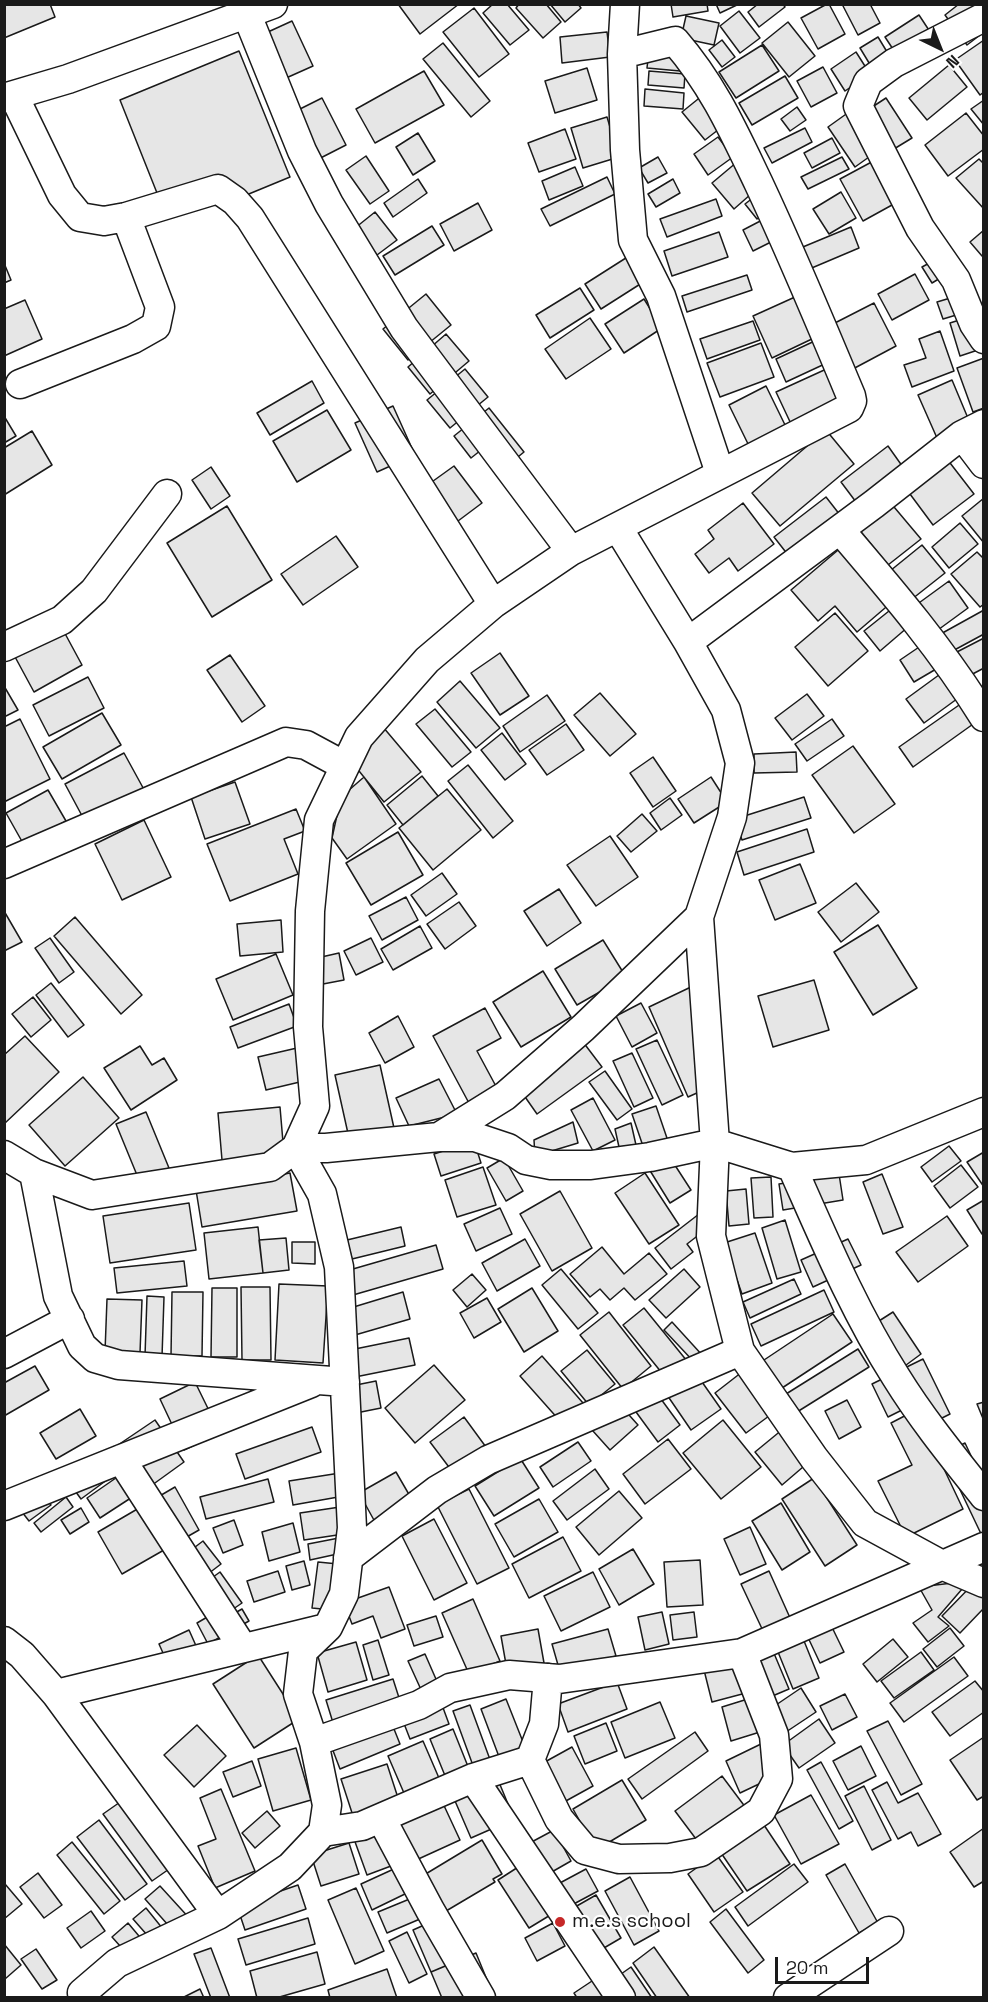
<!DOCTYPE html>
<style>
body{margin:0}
#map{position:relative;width:988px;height:2002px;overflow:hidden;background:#fff;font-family:"Space Grotesk",sans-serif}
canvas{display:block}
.frame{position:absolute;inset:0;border:6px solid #1a1a1a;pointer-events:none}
.north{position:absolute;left:910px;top:18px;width:60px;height:60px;-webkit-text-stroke:4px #fff;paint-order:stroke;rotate:137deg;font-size:16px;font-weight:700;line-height:24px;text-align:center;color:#1a1a1a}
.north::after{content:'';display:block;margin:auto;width:21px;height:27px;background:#1a1a1a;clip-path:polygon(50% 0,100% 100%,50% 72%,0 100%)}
.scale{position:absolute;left:775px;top:1957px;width:94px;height:27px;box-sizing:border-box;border:3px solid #1a1a1a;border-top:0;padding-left:8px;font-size:18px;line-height:21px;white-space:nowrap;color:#1a1a1a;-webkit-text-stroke:4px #fff;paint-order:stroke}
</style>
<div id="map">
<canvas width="988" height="2002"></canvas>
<div class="frame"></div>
<div class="north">N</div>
<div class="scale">20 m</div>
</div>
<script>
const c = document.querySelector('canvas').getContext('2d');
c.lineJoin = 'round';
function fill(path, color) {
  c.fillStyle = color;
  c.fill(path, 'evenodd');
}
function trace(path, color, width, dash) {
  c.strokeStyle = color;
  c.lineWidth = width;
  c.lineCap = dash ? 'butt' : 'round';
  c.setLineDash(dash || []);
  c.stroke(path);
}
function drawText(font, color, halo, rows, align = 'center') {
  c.font = font + ' "Space Grotesk",sans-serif';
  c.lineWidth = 4.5;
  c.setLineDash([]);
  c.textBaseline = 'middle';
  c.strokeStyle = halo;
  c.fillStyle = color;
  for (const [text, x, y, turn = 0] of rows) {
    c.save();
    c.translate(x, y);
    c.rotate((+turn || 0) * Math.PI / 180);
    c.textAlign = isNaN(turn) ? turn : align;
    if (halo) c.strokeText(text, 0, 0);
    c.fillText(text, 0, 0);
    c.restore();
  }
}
const building = new Path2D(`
 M4,4H50L55,17L4,38Z
 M398,4H459L420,34Z
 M493,4H507L529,30L510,45L483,13Z
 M519,4H546L561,22L543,38L516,8Z
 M550,4H578L581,8L565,22Z
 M671,4H707L708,11L673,17Z
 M716,4H739L720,13Z
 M758,4H783L785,7L759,27L748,12Z
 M827,4H829L845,34L818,49L801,18Z
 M842,4H870L880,23L858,35Z
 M959,4H984V32L967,45L945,15Z
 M474,8L509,54L479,77L443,32Z
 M739,11L760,38L740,53L720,26Z
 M919,15L942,50L908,72L885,37Z
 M686,16L719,23L714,45L681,38Z
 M292,21L313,66L266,87L246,42Z
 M788,22L815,56L789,77L762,43Z
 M607,32L610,57L562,63L560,37Z
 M878,37L898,70L880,81L860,48Z
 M722,40L735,57L722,67L709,50Z
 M984,40V92L980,95L955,60Z
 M443,43L490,101L471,117L423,59Z
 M762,45L779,71L736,98L719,72Z
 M649,49L682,53L680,71L647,68Z
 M239,51L290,177L227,203L159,198L120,100Z
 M856,52L870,74L845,91L831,69Z
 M949,65L967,87L927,120L909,98Z
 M823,67L837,93L811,107L797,81Z
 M587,68L597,100L555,113L545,81Z
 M424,71L444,105L375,143L356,109Z
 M649,71L685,74L684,88L648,85Z
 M785,76L798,98L752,125L739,103Z
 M645,89L684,93L683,109L644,106Z
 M703,95L727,123L705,140L682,112Z
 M322,98L346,145L301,168L276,121Z
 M886,98L912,138L889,152L863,113Z
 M984,100V125L971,109Z
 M797,107L806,120L790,131L781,119Z
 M849,112L876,152L855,167L828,127Z
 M966,113L984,136V149L948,176L925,145Z
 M607,117L619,157L583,168L571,128Z
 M805,128L812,142L772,163L764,148Z
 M565,129L576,159L539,172L528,143Z
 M418,133L435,161L413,175L396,147Z
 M718,137L733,157L708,175L694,154Z
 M832,138L840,153L812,168L804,153Z
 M366,156L389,191L370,204L346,170Z
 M658,157L667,173L648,183L639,168Z
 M842,157L849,169L808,189L801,177Z
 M879,158L912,194L863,221L840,179Z
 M979,159L984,164V209L956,178Z
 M737,162L759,187L734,209L712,183Z
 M575,167L583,186L549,200L542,181Z
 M607,177L615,194L550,226L541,209Z
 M418,179L427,193L393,217L384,203Z
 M673,179L680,193L656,207L648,194Z
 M841,192L856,218L829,234L813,209Z
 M758,194L770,209L757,219L745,204Z
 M716,199L722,216L667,237L660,219Z
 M478,203L492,230L454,251L440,224Z
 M375,212L397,240L377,255L355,228Z
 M768,217L779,238L753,251L743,230Z
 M432,226L444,245L395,275L383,256Z
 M851,227L859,248L807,270L798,249Z
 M984,230V255L982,256L970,242Z
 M719,232L728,257L672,276L664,251Z
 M948,253L957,268L932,283L922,267Z
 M629,256L645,281L601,309L585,284Z
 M4,263L11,280L4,283Z
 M915,274L929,300L892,320L878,294Z
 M747,275L752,290L687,312L682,296Z
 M580,288L594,310L550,338L536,315Z
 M967,293L973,310L943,319L937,302Z
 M426,294L451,325L408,360L383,329Z
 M795,297L814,338L772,358L753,316Z
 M644,299L662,328L624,353L605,324Z
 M25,300L42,339L4,356V309Z
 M874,303L896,346L851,370L829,326Z
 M975,315L984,348L960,356L950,323Z
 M590,318L611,349L566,379L545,349Z
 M753,321L760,340L707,359L700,339Z
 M940,331L954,371L912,387L904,365L926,358L919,339Z
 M446,334L469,361L430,394L408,367Z
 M819,339L829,362L786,382L776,359Z
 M761,343L774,377L720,397L707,363Z
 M984,358V408L973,412L957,368Z
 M833,366L849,401L792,426L776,392Z
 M465,369L488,397L450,428L427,400Z
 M952,380L970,423L937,438L918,395Z
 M312,381L324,403L270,435L257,413Z
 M766,386L788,431L751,450L729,405Z
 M393,406L415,455L377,472L355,423Z
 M489,408L524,452L508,465L490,443L471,458L454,436Z
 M327,410L351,450L297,482L273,441Z
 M4,416L16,436L4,443Z
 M826,430L854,464L780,526L752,493Z
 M32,431L52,465L4,495V448Z
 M888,446L905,470L859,506L841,482Z
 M947,459L974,494L933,525L907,490Z
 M454,466L482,503L450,527L422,489Z
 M211,467L230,496L211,509L192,480Z
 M826,497L844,520L792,560L774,537Z
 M984,498V543L962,516Z
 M889,501L921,539L888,565L857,527Z
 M743,503L774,544L738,571L729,558L709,573L695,554L714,539L708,530Z
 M227,506L272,580L212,617L167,543Z
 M960,523L978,544L949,568L932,547Z
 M336,536L358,567L303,605L281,574Z
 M844,545L892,602L857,632L835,606L818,621L791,590Z
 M922,545L945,573L907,603L885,575Z
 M977,552L984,559V604L980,607L951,574Z
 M949,581L968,608L931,635L912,608Z
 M899,603L915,621L880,651L864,631Z
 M984,610V634L947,654L937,636Z
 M835,613L868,651L828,686L795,647Z
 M62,628L82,665L34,692L14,655Z
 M984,638V668L965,678L953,654Z
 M928,641L943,665L914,682L900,660Z
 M500,653L529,696L500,715L471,673Z
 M230,655L265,706L242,722L207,670Z
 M943,672L961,696L924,723L906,699Z
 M88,677L104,708L49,736L33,705Z
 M460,681L500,728L476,748L437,702Z
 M4,686L18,710L4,717Z
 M600,693L636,734L610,756L574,715Z
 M807,694L824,716L792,740L775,718Z
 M547,695L565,721L520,752L503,726Z
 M962,703L976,722L913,767L899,747Z
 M435,709L471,752L452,767L416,724Z
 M102,713L121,745L62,779L43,747Z
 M20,719L50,779L4,802V727Z
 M832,719L844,736L807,761L795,744Z
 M566,724L584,750L547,775L529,750Z
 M383,727L421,772L384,802L355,766Z
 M502,733L526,764L505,780L481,750Z
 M853,746L895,804L854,833L812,775Z
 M796,752L797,772L754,773V754Z
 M124,753L147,795L88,827L65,784Z
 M653,757L676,791L653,807L630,773Z
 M468,765L513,821L493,838L448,781Z
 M422,776L438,796L403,825L387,805Z
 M364,777L396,824L347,859L332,838L341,797Z
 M711,777L727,802L694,823L678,799Z
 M235,782L250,824L205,839L191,797Z
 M447,789L481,830L433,870L399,828Z
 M48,790L66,821L24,845L6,813Z
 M804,797L811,818L742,840L735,819Z
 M670,798L682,815L661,830L650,813Z
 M296,809L305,831L284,839L298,874L230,901L207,844Z
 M642,814L657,831L631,852L617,836Z
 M144,820L171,877L122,900L95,844Z
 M807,829L814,852L744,875L737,852Z
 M398,832L423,875L371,905L346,863Z
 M610,836L638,877L596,906L567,865Z
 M800,864L816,903L775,920L759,880Z
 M442,873L457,894L426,916L411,895Z
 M856,883L879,912L841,942L818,912Z
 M559,889L581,923L547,946L524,911Z
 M406,897L418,920L382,940L369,916Z
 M459,902L476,926L445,949L427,924Z
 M4,911L22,942L4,951Z
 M75,917L142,995L121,1014L54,936Z
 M281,920L283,952L240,956L237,924Z
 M878,925L917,988L873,1015L834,952Z
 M420,926L432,948L393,970L381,949Z
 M50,938L74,972L59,983L35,948Z
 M371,938L383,962L356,975L344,951Z
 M603,940L626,977L577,1005L555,969Z
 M339,953L344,980L323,984L317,958Z
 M276,954L293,995L233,1020L216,979Z
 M543,971L571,1017L521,1047L493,1002Z
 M814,980L829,1030L773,1047L758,996Z
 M51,983L84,1025L68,1037L36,995Z
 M693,986L708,1088L688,1097L649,1007Z
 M33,997L51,1020L31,1037L12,1014Z
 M641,1003L657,1033L632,1047L616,1016Z
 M289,1004L297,1026L238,1048L230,1027Z
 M485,1008L501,1038L477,1051L498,1090L470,1105L433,1036Z
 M398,1016L414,1047L385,1063L369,1033Z
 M25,1036L59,1072L4,1124V1055Z
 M580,1038L602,1067L537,1114L516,1084Z
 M657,1040L683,1095L662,1105L636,1049Z
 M140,1046L152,1065L164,1058L177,1080L131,1110L104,1068Z
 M297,1048L304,1081L266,1090L258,1057Z
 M632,1053L653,1098L634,1107L613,1061Z
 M380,1065L394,1128L349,1138L335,1075Z
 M605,1071L632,1109L617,1120L589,1082Z
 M83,1077L119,1118L65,1166L29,1125Z
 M439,1079L457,1114L409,1126L396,1098Z
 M593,1098L615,1140L593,1151L571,1110Z
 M656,1106L669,1144L645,1152L632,1114Z
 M280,1107L284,1154L222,1160L218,1113Z
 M146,1112L169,1168L139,1180L116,1124Z
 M573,1122L578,1143L535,1156L534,1140Z
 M631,1123L636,1145L619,1147L615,1129Z
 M474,1141L481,1163L441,1176L434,1154Z
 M949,1146L961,1161L932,1182L921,1167Z
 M984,1152V1187L967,1162Z
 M669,1156L691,1190L670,1203L649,1169Z
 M504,1158L523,1191L506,1201L487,1168Z
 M961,1165L978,1187L950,1208L934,1186Z
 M483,1167L496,1205L457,1217L445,1180Z
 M290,1173L297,1211L202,1227L196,1190Z
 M645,1173L679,1225L649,1244L615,1193Z
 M839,1174L843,1200L783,1210L779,1184Z
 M882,1174L903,1227L883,1234L863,1182Z
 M771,1177L773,1217L754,1218L751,1178Z
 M746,1189L749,1224L729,1226L726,1191Z
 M560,1191L592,1248L552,1271L520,1214Z
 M984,1200V1233L982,1234L967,1210Z
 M189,1203L196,1250L110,1263L103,1216Z
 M500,1208L512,1234L476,1251L464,1224Z
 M699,1214L709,1227L687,1244L693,1252L671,1269L655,1248Z
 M947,1216L968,1246L918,1282L896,1252Z
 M785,1220L801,1272L777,1279L762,1228Z
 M258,1227L263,1273L209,1279L204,1233Z
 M401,1227L405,1246L352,1259L347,1240Z
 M755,1233L772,1283L742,1294L724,1243Z
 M286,1238L289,1270L263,1273L259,1240Z
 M525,1239L540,1266L497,1291L482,1263Z
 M848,1239L861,1265L813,1287L801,1260Z
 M292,1242H315V1264L292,1263Z
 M436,1245L443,1269L353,1295L346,1271Z
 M602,1247L624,1274L649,1253L667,1274L635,1300L624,1288L610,1300L600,1289L590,1297L570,1274Z
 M184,1261L187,1286L117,1293L114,1268Z
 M561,1269L598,1313L578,1329L542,1285Z
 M684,1269L700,1287L666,1318L649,1300Z
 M472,1274L486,1290L467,1307L453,1290Z
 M794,1279L801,1294L750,1318L743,1302Z
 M279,1284L328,1286L323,1363L275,1360Z
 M241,1287H270L271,1360H242Z
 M212,1288H237V1357H211Z
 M532,1288L558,1331L524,1352L498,1309Z
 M824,1290L834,1312L761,1346L751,1324Z
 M172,1292H203L202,1356H171Z
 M403,1292L410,1319L355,1335L347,1309Z
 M147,1296L164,1297L162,1357L145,1356Z
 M487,1298L501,1322L474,1338L460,1313Z
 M107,1299L142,1300L140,1353L105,1352Z
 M644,1308L687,1361L666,1378L623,1325Z
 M609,1312L651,1366L623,1389L580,1335Z
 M893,1312L921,1354L898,1371L868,1328Z
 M833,1314L852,1342L779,1390L761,1362Z
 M672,1322L703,1356L695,1363L664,1330Z
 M409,1338L415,1365L355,1377L350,1350Z
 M858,1349L869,1367L797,1412L786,1394Z
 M587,1350L615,1384L589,1405L561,1371Z
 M542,1356L590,1411L568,1430L520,1376Z
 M923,1359L950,1414L930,1424L918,1402L888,1417L872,1384Z
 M434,1365L465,1400L415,1443L385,1408Z
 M35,1366L49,1390L4,1416V1383Z
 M695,1372L721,1409L691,1430L665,1392Z
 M742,1372L773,1413L746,1433L715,1393Z
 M376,1381L381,1408L356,1413L351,1386Z
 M195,1382L220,1433L184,1450L160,1399Z
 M650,1384L680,1425L658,1442L628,1401Z
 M612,1396L638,1425L610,1450L584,1421Z
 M847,1400L861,1427L839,1439L825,1411Z
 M984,1402V1421L977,1404Z
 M80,1409L96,1436L56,1459L40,1433Z
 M916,1410L963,1509L906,1537L878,1481L912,1465L891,1423Z
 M464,1417L494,1458L461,1483L430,1442Z
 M155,1420L184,1462L148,1488L118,1445Z
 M723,1420L761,1467L721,1499L683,1453Z
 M312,1427L321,1452L245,1479L236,1454Z
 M783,1429L810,1461L782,1485L755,1452Z
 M668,1439L691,1469L645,1504L623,1474Z
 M578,1442L591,1461L553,1487L540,1467Z
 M965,1443L981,1477L984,1476L983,1538L943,1454Z
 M520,1458L539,1488L494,1516L475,1486Z
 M595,1469L609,1489L567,1520L553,1501Z
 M119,1471L81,1499L73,1488Z
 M126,1471L140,1492L100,1518L87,1498Z
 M396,1472L418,1510L380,1531L359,1493Z
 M340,1473L344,1496L293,1505L289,1481Z
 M814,1478L857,1545L825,1566L782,1499Z
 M268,1479L274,1502L206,1519L200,1497Z
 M37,1487L51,1505L29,1521L15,1503Z
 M175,1487L199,1530L122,1574L98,1532Z
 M469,1489L509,1568L477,1584L437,1505Z
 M619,1491L642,1518L599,1555L576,1527Z
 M66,1497L73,1507L41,1532L34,1523Z
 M539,1499L558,1532L514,1557L495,1524Z
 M781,1503L810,1552L782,1570L752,1521Z
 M340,1507L344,1534L304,1540L300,1513Z
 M81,1508L89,1522L70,1534L61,1520Z
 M434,1519L467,1583L434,1600L402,1536Z
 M234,1520L243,1545L223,1553L213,1528Z
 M293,1523L300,1552L269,1561L262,1532Z
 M750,1527L766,1564L740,1575L724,1539Z
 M563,1537L581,1571L529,1598L512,1564Z
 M339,1538L342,1553L310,1560L308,1544Z
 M203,1541L221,1564L200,1580L182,1557Z
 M633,1549L654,1584L619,1605L599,1569Z
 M700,1560L703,1605L667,1607L664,1562Z
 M304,1561L310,1585L292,1590L286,1566Z
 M318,1562L338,1564L332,1610L312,1608Z
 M278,1571L285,1592L254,1602L247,1581Z
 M769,1571L791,1620L764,1633L741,1584Z
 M220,1572L242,1603L223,1616L202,1585Z
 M593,1572L610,1607L561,1631L544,1596Z
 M969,1581L938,1617L949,1626L928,1642L913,1623L932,1610L919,1587Z
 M975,1582L984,1590V1608L960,1633L942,1616Z
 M389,1587L405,1629L381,1638L373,1616L352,1624L344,1603Z
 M473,1599L500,1661L469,1674L442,1613Z
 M242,1609L249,1621L208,1644L197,1623L209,1616L214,1625Z
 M662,1612L669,1644L645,1650L638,1617Z
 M694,1612L697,1637L673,1640L670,1615Z
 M436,1616L443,1637L414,1646L407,1625Z
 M828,1619L844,1652L820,1663L804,1629Z
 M950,1628L964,1646L937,1667L923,1649Z
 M538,1629L544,1663L507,1670L501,1636Z
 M608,1629L616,1656L560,1672L552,1644Z
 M189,1630L197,1648L167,1662L159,1644Z
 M802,1636L819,1678L793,1689L776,1647Z
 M893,1639L908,1657L877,1682L863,1664Z
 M378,1640L389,1675L373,1680L363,1645Z
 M356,1642L367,1680L328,1692L317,1653Z
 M773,1651L789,1689L763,1700L747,1662Z
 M921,1652L934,1670L894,1698L881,1681Z
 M425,1654L439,1686L423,1694L408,1661Z
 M258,1655L299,1719L254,1748L213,1684Z
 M954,1657L968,1676L904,1722L890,1703Z
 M738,1661L746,1693L712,1702L704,1670Z
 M393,1679L401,1704L334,1726L326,1700Z
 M975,1681L984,1692V1712L950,1736L932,1712Z
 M617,1682L627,1709L568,1732L558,1704Z
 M801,1688L816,1712L786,1732L770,1709Z
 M845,1694L857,1717L832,1730L820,1706Z
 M751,1698L760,1732L731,1741L722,1707Z
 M506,1699L527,1752L501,1762L481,1709Z
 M660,1702L675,1738L625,1758L611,1722Z
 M442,1705L449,1724L410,1739L403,1721Z
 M470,1705L492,1765L475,1771L453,1711Z
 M819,1719L835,1743L799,1768L783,1745Z
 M888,1721L922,1784L901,1795L867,1731Z
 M606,1723L617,1751L585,1764L574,1736Z
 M392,1724L400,1744L340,1769L332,1748Z
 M197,1725L226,1756L194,1787L164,1755Z
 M453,1729L471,1774L448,1783L430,1739Z
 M695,1732L708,1751L642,1799L628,1779Z
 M984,1737V1796L977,1800L950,1760Z
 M423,1741L442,1785L407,1800L388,1756Z
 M763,1743L778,1775L740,1793L726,1761Z
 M861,1746L876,1776L848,1790L833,1761Z
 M572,1747L593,1786L564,1802L543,1763Z
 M296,1748L311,1800L273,1811L258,1759Z
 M252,1761L261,1786L233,1797L223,1772Z
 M821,1762L853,1821L839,1829L807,1770Z
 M387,1764L400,1804L354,1819L341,1779Z
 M496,1775L508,1804L490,1812L496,1827L471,1838L452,1794Z
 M722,1776L749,1812L702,1847L675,1811Z
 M622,1780L646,1820L596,1850L573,1809Z
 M887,1782L898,1803L918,1793L941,1834L918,1846L911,1832L898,1839L872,1790Z
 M864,1786L891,1840L872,1850L845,1796Z
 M221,1789L255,1871L215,1888L198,1846L216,1839L200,1798Z
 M811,1795L839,1844L801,1864L774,1815Z
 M440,1797L460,1840L414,1861L395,1818Z
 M123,1800L172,1867L152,1881L103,1814Z
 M267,1811L280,1826L255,1848L242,1833Z
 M760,1819L790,1864L747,1891L717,1847Z
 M99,1820L147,1884L125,1900L77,1837Z
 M984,1828V1881L974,1887L950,1852Z
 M378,1830L391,1866L367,1875L354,1839Z
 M554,1830L571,1861L543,1877L526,1845Z
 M482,1840L502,1874L493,1879L495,1882L441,1914L419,1878Z
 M72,1842L120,1901L104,1914L57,1855Z
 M349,1843L359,1874L321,1886L311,1855Z
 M716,1854L743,1892L714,1912L688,1874Z
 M526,1862L557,1911L529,1928L498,1880Z
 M794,1864L808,1882L748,1926L735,1907Z
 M845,1864L878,1923L859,1933L826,1875Z
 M396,1868L407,1893L372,1910L361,1884Z
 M586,1869L598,1891L570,1906L558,1884Z
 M38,1873L62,1905L44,1918L20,1887Z
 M630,1877L659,1931L634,1945L605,1891Z
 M5,1884L22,1904L4,1919V1885Z
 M298,1885L306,1909L245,1930L237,1906Z
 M160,1886L191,1920L176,1934L145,1899Z
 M356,1888L384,1951L355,1964L328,1900Z
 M596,1895L621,1938L580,1962L554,1919Z
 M412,1898L420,1919L387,1933L378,1912Z
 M146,1908L167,1934L155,1944L133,1919Z
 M726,1909L764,1960L748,1973L710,1922Z
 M91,1911L105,1931L81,1948L67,1928Z
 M449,1914L467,1957L431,1972L413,1930Z
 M308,1918L315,1944L246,1965L238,1939Z
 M128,1923L144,1942L129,1956L112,1937Z
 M553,1923L565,1946L537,1961L525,1938Z
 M407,1932L427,1974L409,1983L389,1941Z
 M4,1944L21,1965L5,1979H4Z
 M654,1947L690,1998H657L633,1963Z
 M211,1948L230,1998H211L194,1954Z
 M36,1949L57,1980L42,1989L21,1959Z
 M317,1952L325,1984L276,1998H257L250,1971Z
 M476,1953L492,1992L479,1998H442L431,1972Z
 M631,1967L652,1998H612L604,1986Z
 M387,1969L397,1998H330L328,1990Z
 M598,1977L612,1998H577L574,1993Z
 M200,1989L204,1998H182Z`);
const minor = new Path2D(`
 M625,4L622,54L625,150L633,240L661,296L720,473
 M247,15L302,151L329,204L404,328L571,551
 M984,17L894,63L868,82L858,106L920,228L956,280L974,324L984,339
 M14,96L62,195L80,217L104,221L126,217L218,189L235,201L250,218L493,604
 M4,98L68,79L273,4
 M20,384L133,339L156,326L160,307L126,217
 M962,435L984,464
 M618,528L688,642L726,710L740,763L732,817L699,917L715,1143L711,1236L740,1351L814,1458L865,1523L944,1566L984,1583
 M840,530C892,591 941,648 984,717
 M688,642L874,504L962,435L984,424
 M4,647L62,620L94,591L167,494
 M4,864L286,742L306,745L345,766
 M439,1137L505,1096L583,1028L699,917
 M4,1155L34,1173L92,1195L270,1167L296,1148L315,1106L308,1027L310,911L319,820L359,737L427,660L493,604L571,551L849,408L852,401L851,396C821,324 791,252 758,182C733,130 713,85 675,41L622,54
 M792,1167C824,1239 854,1311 896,1377C922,1419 953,1457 984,1496
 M34,1173L58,1296L82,1346L95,1358L119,1365L345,1382
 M4,1354L70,1319
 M121,1459L243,1648
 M4,1506L311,1383
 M348,1558L437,1490L488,1460L740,1351
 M4,1641L22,1655L56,1694L218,1915
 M56,1694L326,1628
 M314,1742L419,1705L450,1688L509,1675L559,1679L742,1653L984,1547
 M530,1760L559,1819L585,1850L619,1859L670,1858L701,1852L761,1811L778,1779L774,1735L742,1653
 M473,1778L621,1998
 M381,1818L430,1910L481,1998
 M323,1832L362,1826L473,1778L530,1760L544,1724L548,1678
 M83,1998L82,1993L117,1963L218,1915L290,1867L323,1832L327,1805L314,1742L298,1694L303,1651L328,1627L344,1594L352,1528L339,1267L322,1194L296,1148H326L439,1137H475L508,1148L526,1160L551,1165H591L650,1157L715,1143L792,1167L866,1160L984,1112
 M788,1998L889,1931`);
const markers = [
 [560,1922,6,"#c62828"]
];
const poiNames = [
 ["m.e.s school",572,1922]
];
fill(building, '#e6e6e6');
trace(building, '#1a1a1a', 1.5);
trace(minor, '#1a1a1a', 31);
trace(minor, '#fff', 28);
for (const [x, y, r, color] of markers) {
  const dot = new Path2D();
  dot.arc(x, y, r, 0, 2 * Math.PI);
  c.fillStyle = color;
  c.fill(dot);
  trace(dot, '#fff', 2);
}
drawText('20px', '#1a1a1a', '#fff', poiNames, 'left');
</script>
